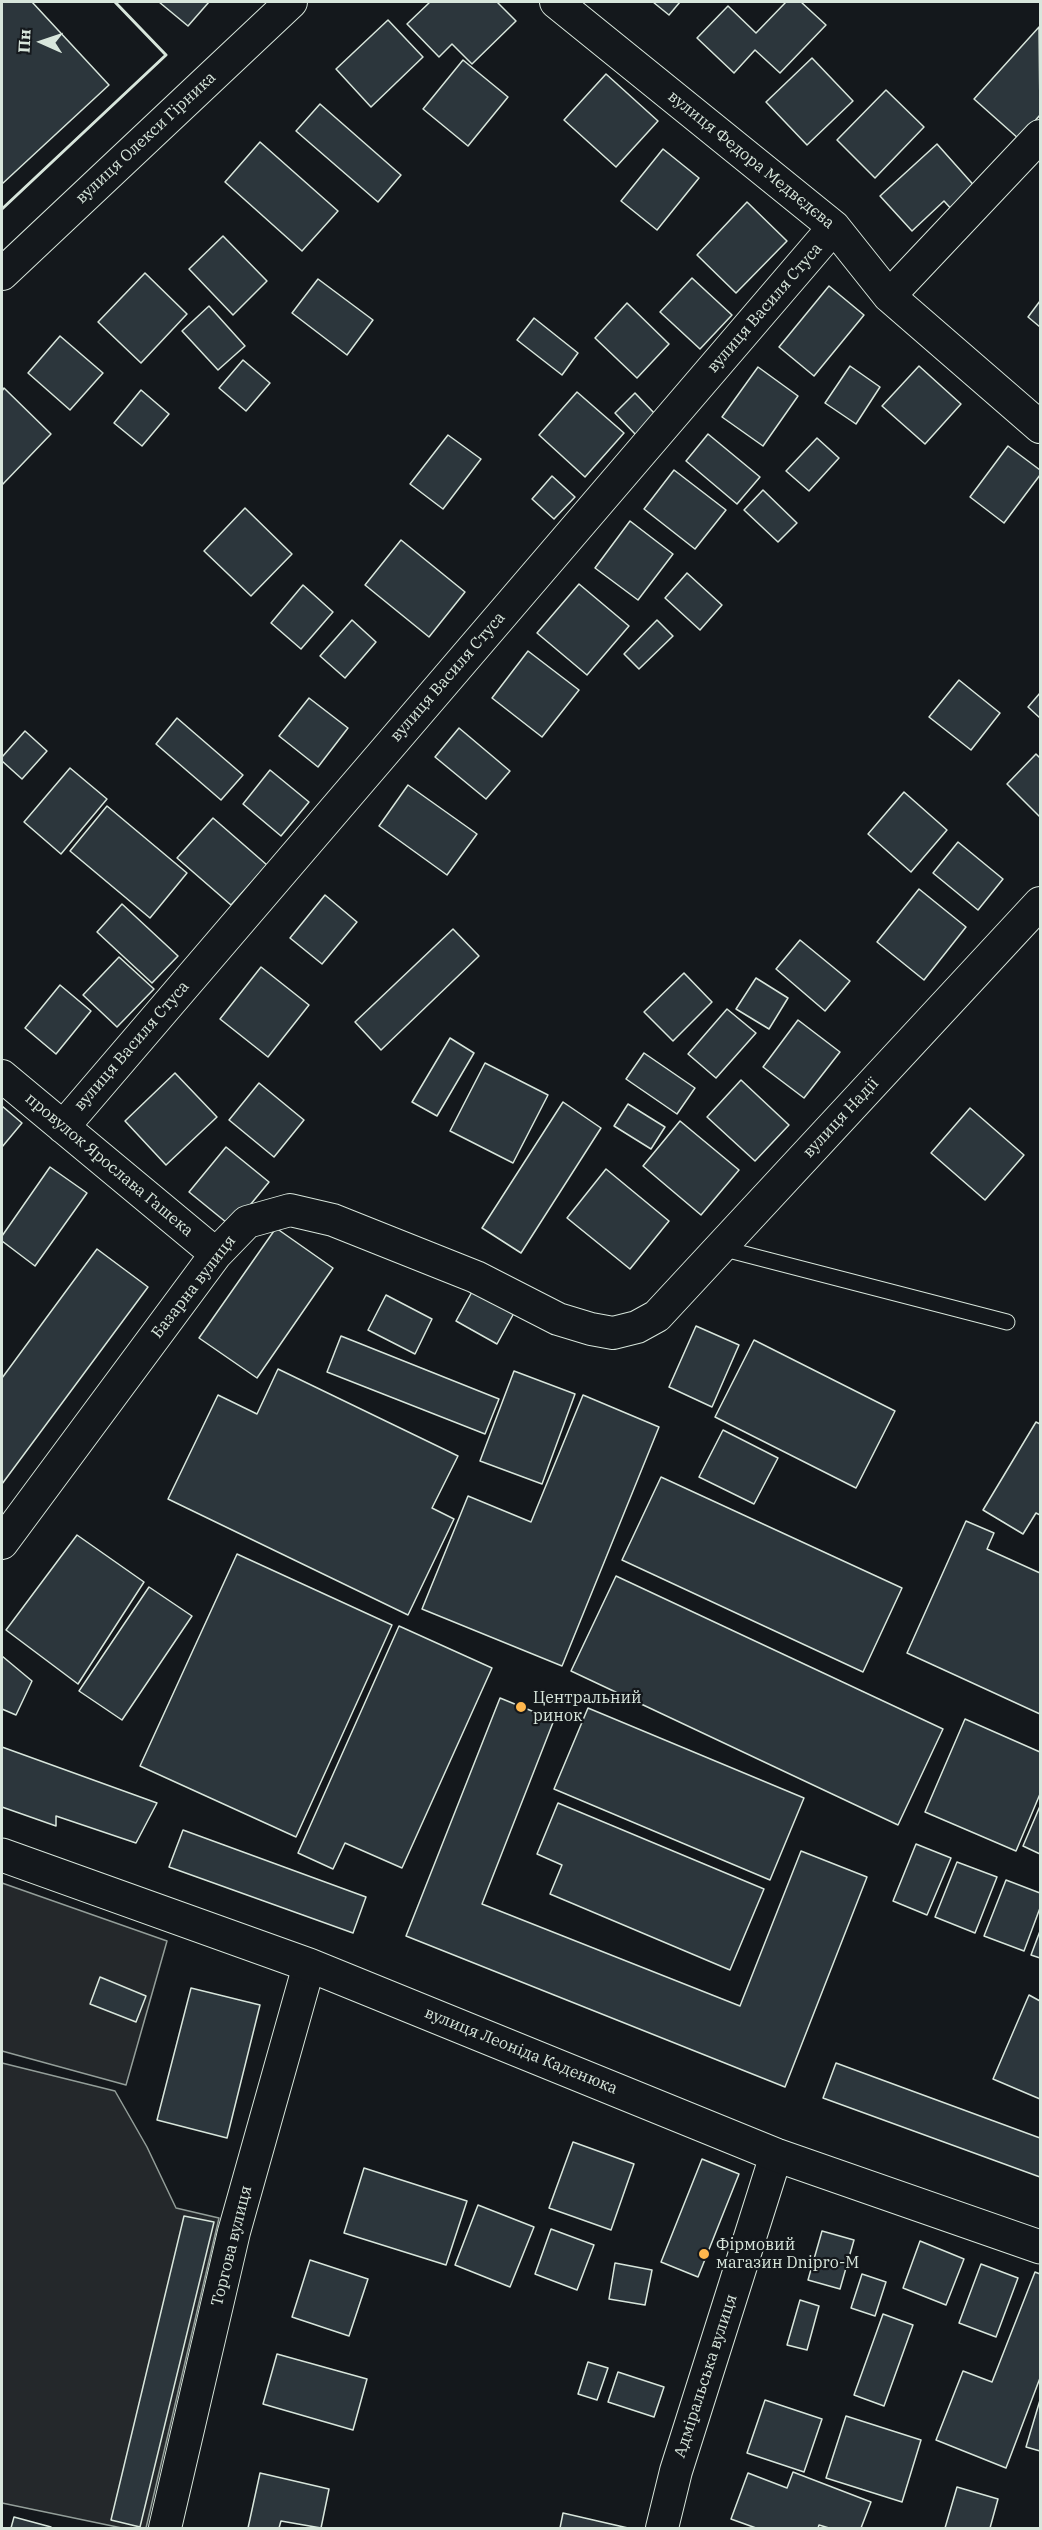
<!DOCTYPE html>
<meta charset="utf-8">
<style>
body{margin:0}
#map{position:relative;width:1042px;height:2530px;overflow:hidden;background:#14181c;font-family:"IBM Plex Serif",serif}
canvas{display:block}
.frame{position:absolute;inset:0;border:3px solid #d8e6dc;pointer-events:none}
.north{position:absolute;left:12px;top:12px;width:60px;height:60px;-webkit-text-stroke:4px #14181c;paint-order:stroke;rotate:273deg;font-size:16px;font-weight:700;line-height:24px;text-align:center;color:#d8e6dc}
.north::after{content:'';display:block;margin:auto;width:21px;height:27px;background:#d8e6dc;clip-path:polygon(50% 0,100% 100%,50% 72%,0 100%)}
</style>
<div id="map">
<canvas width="1042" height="2530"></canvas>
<div class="frame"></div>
<div class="north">Пн</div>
</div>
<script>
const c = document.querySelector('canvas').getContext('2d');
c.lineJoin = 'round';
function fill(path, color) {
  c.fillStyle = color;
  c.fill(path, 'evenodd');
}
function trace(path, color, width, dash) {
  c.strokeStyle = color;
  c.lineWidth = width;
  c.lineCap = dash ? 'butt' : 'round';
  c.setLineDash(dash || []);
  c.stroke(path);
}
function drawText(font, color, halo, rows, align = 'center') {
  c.font = font + ' "IBM Plex Serif",serif';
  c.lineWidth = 4.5;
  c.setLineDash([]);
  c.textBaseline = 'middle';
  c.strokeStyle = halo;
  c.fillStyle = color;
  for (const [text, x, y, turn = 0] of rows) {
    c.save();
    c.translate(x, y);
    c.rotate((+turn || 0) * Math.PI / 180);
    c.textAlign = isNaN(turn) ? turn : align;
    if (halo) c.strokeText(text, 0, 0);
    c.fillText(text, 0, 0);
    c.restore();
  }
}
const parking = new Path2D(`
 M2,1883L167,1941L126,2085L2,2051Z
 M2,2063L115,2091L147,2147L176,2208L219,2218L146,2528H122L2,2503Z`);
const building = new Path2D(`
 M2,2H32L109,85L2,184Z
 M159,2H209L188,26Z
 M430,2H497L516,21L472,64L452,44L439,57L407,24Z
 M653,2H680L669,15Z
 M786,2H801L826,25L780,73L755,50L734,73L697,38L728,6L756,33Z
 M388,20L423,57L371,107L336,69Z
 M1039,27L1040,115L1019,139L974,99Z
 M812,58L853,101L807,145L766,102Z
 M463,60L508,97L468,146L423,109Z
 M606,74L658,121L616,167L564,120Z
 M886,90L924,127L875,178L837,140Z
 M320,104L401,175L378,202L296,131Z
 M260,142L338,211L302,251L225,182Z
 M937,144L978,190L954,212L944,201L912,231L880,196Z
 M663,149L699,178L657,230L621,201Z
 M747,202L787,241L736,293L697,255Z
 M223,236L267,281L233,315L189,269Z
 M145,273L187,314L141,363L98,322Z
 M692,278L732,315L700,349L660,312Z
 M318,279L373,320L347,355L292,313Z
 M829,286L864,315L814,376L779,347Z
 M1040,301V327L1028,317Z
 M627,303L669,344L637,378L595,338Z
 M209,306L245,346L218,370L182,331Z
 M534,318L578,353L562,375L517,340Z
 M60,336L103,373L70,410L28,373Z
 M243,360L270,383L246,411L219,388Z
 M850,366L880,387L856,424L825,403Z
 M919,366L961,404L925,444L882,406Z
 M758,367L798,396L763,446L722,417Z
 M4,388L51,434L2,485V391Z
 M141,390L169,414L142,446L114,423Z
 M577,392L624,433L585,477L539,435Z
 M635,393L656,415L636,435L615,413Z
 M708,434L760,477L737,504L686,461Z
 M448,435L481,459L443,509L410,484Z
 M817,438L839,458L809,491L786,471Z
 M1008,446L1040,470V475L1004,523L970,497Z
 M674,470L726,510L695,549L644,509Z
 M552,476L575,497L554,519L532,499Z
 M763,490L797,523L778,542L744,510Z
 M245,508L292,554L251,596L204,551Z
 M630,521L673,554L638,600L595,568Z
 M401,540L465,592L429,637L365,585Z
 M687,573L722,605L700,630L665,598Z
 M579,584L629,626L587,675L537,633Z
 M303,585L333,612L301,649L271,623Z
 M352,620L376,642L345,678L320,656Z
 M657,620L673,636L639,669L624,654Z
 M528,651L579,690L542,737L492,698Z
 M959,680L1000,713L971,750L929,717Z
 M1040,693V718L1028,707Z
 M309,698L348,728L318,767L279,736Z
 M177,718L243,775L221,800L156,744Z
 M459,728L510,771L486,799L435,757Z
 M25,731L47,751L22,779L2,761V757Z
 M1036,754L1040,758V817L1007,784Z
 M70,768L107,799L61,854L24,822Z
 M270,770L309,802L281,836L243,804Z
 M408,785L477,834L447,875L379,826Z
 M904,792L947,830L911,872L868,834Z
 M107,806L187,873L150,918L70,851Z
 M213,818L267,865L231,905L177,858Z
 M958,842L1003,879L978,910L933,873Z
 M919,889L966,927L924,980L877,942Z
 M325,895L357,922L322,964L290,938Z
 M122,904L178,956L152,983L97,932Z
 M453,929L479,956L381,1050L355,1022Z
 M800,940L850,981L825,1011L776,969Z
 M119,957L154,989L117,1027L83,995Z
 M261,967L309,1005L268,1057L220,1019Z
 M684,973L712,1002L673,1041L644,1012Z
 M756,978L788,998L769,1029L736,1009Z
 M60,985L91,1011L56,1054L25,1028Z
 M727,1009L756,1033L716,1078L688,1054Z
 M798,1020L840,1052L804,1098L763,1067Z
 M450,1038L474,1053L437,1116L412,1102Z
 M644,1053L695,1088L677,1114L626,1079Z
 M485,1063L548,1095L513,1163L450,1131Z
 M175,1073L217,1117L166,1165L125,1121Z
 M741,1080L789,1125L755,1161L707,1117Z
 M259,1083L304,1120L274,1157L229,1120Z
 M563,1102L601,1128L521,1253L482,1228Z
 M628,1104L665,1127L651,1149L614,1126Z
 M2,1106L22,1123L2,1147Z
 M970,1108L1024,1155L985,1200L931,1153Z
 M680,1121L739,1170L701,1215L643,1166Z
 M226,1147L269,1182L232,1227L189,1192Z
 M50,1167L87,1193L35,1266L2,1241V1236Z
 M606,1169L669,1221L630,1269L567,1218Z
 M276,1228L333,1268L257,1378L199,1338Z
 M97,1249L148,1287L2,1484V1378Z
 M473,1290L514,1313L497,1344L456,1321Z
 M386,1295L432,1319L415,1354L368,1330Z
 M696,1326L739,1345L712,1407L669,1387Z
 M341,1336L499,1399L485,1434L327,1372Z
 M754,1340L895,1411L856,1488L715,1417Z
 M278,1369L458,1456L432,1508L454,1519L408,1615L168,1499L218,1395L257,1414Z
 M514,1371L575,1394L542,1484L480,1461Z
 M583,1395L659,1427L562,1666L422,1609L468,1496L531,1522Z
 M1036,1422L1040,1424V1515L1036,1513L1023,1534L983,1510Z
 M723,1430L778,1458L754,1504L699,1477Z
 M661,1477L902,1588L863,1672L622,1560Z
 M966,1521L994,1533L987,1549L1040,1573V1714L907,1653Z
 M77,1535L144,1582L78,1684L6,1630Z
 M237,1554L392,1625L296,1837L140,1766Z
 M616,1576L943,1729L898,1825L571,1671Z
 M149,1587L192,1616L122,1720L79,1691Z
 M399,1626L492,1668L402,1868L345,1843L333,1869L298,1853Z
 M2,1656L32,1681L16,1715L2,1709Z
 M500,1698L554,1720L482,1904L740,2006L801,1851L867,1877L785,2087L406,1936Z
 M588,1708L804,1798L770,1880L554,1789Z
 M965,1719L1040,1752V1794L1016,1851L925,1812Z
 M2,1747L157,1803L136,1843L56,1816V1826L2,1807Z
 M558,1803L764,1889L730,1970L550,1894L562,1865L537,1854Z
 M1040,1806V1854L1023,1846Z
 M183,1830L366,1897L353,1933L169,1867Z
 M916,1844L951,1858L927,1915L893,1901Z
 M957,1862L997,1877L975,1933L935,1917Z
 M1006,1880L1040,1893V1908L1024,1951L984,1936Z
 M1040,1931V1958L1031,1955Z
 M100,1977L146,1996L136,2022L90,2004Z
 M191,1988L260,2005L227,2138L157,2120Z
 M1029,1995L1040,2001V2099L993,2079Z
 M836,2063L1040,2138V2177L823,2098Z
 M573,2142L634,2164L611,2230L549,2208Z
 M702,2159L739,2174L698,2277L661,2262Z
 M364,2168L467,2201L446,2265L344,2233Z
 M478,2205L534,2227L510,2287L455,2265Z
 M184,2216L214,2222L140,2527L111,2520Z
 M551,2229L594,2245L577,2290L535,2274Z
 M822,2231L854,2240L840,2289L808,2280Z
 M920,2241L964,2259L946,2305L903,2288Z
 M310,2260L368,2279L349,2336L292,2317Z
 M615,2263L652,2270L645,2305L609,2299Z
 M981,2264L1018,2278L996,2337L959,2323Z
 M1035,2272L1040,2274V2378L1006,2468L936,2440L963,2371L992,2382Z
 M862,2274L886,2282L875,2316L851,2308Z
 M800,2300L819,2306L807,2350L787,2345Z
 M883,2314L913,2325L884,2406L854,2395Z
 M277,2354L367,2379L353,2430L263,2404Z
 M588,2362L608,2368L597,2400L578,2394Z
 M618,2372L664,2387L654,2417L608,2402Z
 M765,2400L822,2419L804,2472L747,2453Z
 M1040,2400V2451L1026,2447Z
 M846,2416L921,2440L902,2502L826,2478Z
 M793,2472L871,2502L861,2528H829L819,2525L818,2528H756L731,2519L748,2473L787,2488Z
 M260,2473L329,2489L321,2528L281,2521L279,2528H248Z
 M957,2487L998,2499L990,2528H945Z
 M563,2513L628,2528H560Z
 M14,2517L51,2527V2528H11Z`);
const service = new Path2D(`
 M721,1248L1007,1322`);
const minor = new Path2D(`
 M556,2L834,227L889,296L1040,427
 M2,274L291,2
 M889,296L1040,136
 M2,1076L216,1254
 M63,1127L834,227
 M2,1543L216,1254L247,1222L290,1210L333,1220L476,1277L558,1319L591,1329L613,1333L637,1327L657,1316L1040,903
 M165,2528L234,2232L309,1965
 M662,2528L676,2471L776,2155`);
const tertiary = new Path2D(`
 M2,1855L309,1965L776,2155L1040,2247`);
const wall = new Path2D(`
 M2,209L166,55L115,2`);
const markers = [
 [521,1707,6,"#ffb74d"],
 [704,2254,6,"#ffb74d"]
];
const streetNames = [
 ["вулиця Олекси Гірника",146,138,-43],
 ["вулиця Федора Медвєдєва",751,160,39],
 ["вулиця Василя Стуса",765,308,-49],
 ["вулиця Василя Стуса",448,677,-49],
 ["вулиця Василя Стуса",132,1046,-49],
 ["вулиця Надії",841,1118,-47],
 ["провулок Ярослава Гашека",109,1165,40],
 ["Базарна вулиця",194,1287,-52],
 ["вулиця Леоніда Каденюка",521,2051,22],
 ["Торгова вулиця",232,2246,-76],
 ["Адміральська вулиця",706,2376,-72]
];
const poiNames = [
 ["Центральний",533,1698],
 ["ринок",533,1716],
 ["Фірмовий",716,2245],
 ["магазин Dnipro-M",716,2263]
];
fill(parking, '#24282b');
trace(parking, '#939e99', 1.5);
fill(building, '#2c363c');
trace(building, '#d8e6dc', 1.5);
trace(service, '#d8e6dc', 17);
trace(minor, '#d8e6dc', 34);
trace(tertiary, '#d8e6dc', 35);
trace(service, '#14181c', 15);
trace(minor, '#14181c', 32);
trace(tertiary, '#14181c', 33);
trace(wall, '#d8e6dc', 3);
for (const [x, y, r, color] of markers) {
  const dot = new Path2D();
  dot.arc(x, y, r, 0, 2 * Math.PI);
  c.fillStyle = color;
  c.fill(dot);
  trace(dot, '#14181c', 2);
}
drawText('16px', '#d8e6dc', '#14181c', streetNames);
drawText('16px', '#d8e6dc', '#14181c', poiNames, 'left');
</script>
